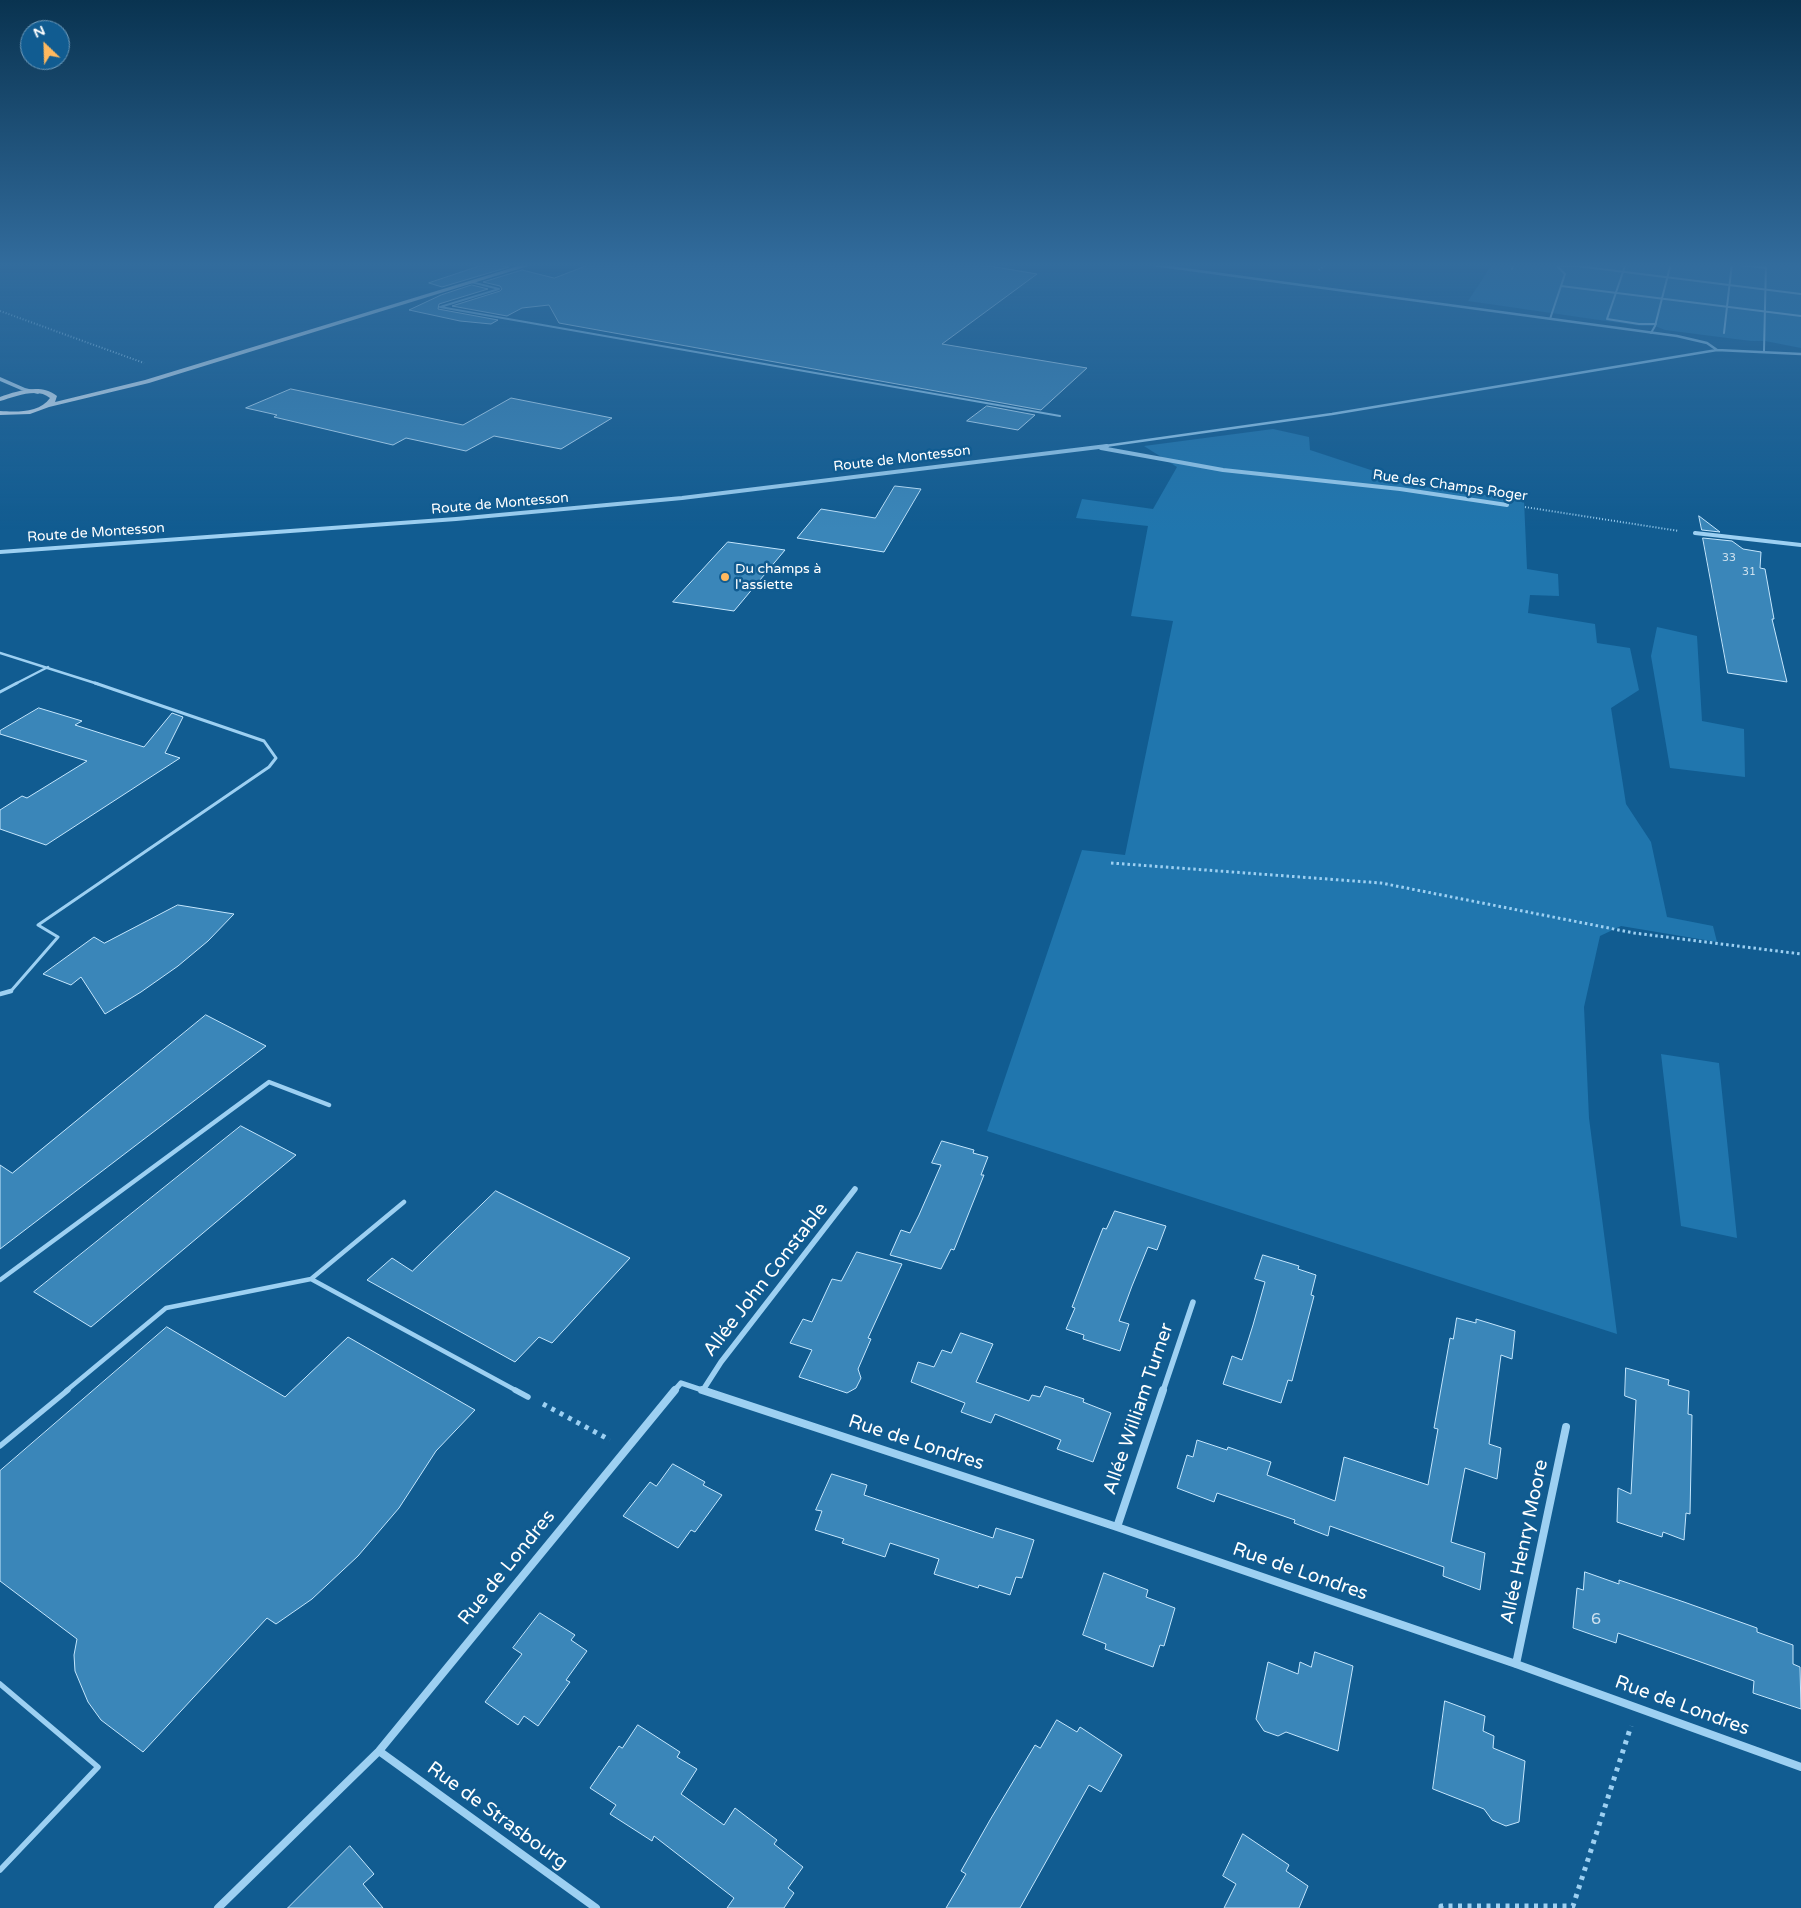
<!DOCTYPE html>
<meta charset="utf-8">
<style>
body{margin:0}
#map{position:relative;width:1801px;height:1908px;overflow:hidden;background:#115c91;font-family:"Varela Round",sans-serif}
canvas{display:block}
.north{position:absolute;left:20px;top:20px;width:50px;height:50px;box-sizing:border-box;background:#115c91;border:1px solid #709dbd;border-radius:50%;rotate:336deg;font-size:14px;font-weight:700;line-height:20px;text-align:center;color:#fff}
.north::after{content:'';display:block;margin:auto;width:18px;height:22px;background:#ffb95e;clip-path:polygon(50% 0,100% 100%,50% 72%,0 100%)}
</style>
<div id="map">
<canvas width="1801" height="1908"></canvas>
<div class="north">N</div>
</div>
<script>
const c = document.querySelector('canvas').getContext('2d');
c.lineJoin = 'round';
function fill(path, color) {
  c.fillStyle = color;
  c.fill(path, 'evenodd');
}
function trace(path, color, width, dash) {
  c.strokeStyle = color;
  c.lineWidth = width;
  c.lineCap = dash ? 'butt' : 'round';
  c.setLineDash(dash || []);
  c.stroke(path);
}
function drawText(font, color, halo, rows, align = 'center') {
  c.font = font + ' "Varela Round",sans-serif';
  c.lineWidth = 5;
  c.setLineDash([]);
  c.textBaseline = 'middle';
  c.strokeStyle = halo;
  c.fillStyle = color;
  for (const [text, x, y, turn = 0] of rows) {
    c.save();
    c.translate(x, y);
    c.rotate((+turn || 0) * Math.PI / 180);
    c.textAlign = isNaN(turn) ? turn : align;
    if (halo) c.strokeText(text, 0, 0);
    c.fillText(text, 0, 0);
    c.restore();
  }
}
const green = new Path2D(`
 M1493,263H1801V348L1765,341H1751L1665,330L1655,326H1641L1468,301Z
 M1273,429L1309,437L1310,450L1386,475L1402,484L1524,500L1527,569L1558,574L1559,596L1530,595L1528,613L1595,624L1597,643L1630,648L1639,690L1611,708L1626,804L1651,842L1667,917L1713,926L1717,942L1621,926L1600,936L1584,1007L1589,1118L1617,1334L987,1131L1082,850L1125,855L1173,621L1131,616L1148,526L1076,518L1082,499L1153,509L1177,467L1144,446Z
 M1657,627L1697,636L1702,721L1744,729L1745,777L1670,768L1651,656Z
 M1661,1054L1719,1063L1737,1238L1681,1226Z`);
const building = new Path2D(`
 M489,263L509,267L442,287L429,283Z
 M594,263H971L1037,274L942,344L1087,368L1041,410L559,323L549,305L522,308L507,316L452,306L500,291L502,289L500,286L483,282L522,270L554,278Z
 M472,285L488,289L439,304L438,309L498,320L491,324L460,321L409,310L441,295Z
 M291,389L463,425L511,398L612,418L561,449L494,436L466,451L406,438L393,445L274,417L277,415L246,408Z
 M987,406L1035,415L1018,430L967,421Z
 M895,486L921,489L884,552L797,538L821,509L875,518Z
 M1699,516L1720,532L1702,530Z
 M1703,538L1732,541L1743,549L1761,552L1760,568L1765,569L1774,619H1772L1787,682L1728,673Z
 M728,542L785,550L734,611L673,602Z
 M39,708L82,721L75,725L144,747L172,713L183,717L165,753L180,758L46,845L0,829V810L22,796L27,798L87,761L0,734V731Z
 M178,905L234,914L208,941L178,966L141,992L105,1014L81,977L71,985L43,974L94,937L104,943Z
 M206,1015L266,1046L0,1249V1165L12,1173Z
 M241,1126L296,1155L91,1327L34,1292Z
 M942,1141L974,1150L973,1153L988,1157L981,1175H984L954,1250L951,1249L941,1269L890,1255L901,1230L910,1233L919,1215L941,1165L932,1163Z
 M496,1191L630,1258L552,1343L539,1337L515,1362L367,1280L392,1258L412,1271Z
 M1115,1211L1166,1226L1157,1250L1148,1247L1132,1286L1119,1321L1129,1324L1120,1351L1083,1339L1084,1335L1066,1329L1075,1308L1072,1307L1089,1263L1103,1228L1106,1229Z
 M857,1252L902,1264L868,1338L871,1339L858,1369L861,1378L856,1388L847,1393L799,1377L812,1350L790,1343L803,1319L812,1322L832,1279L841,1281Z
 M1263,1255L1299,1266L1298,1269L1316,1275L1311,1295L1314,1296L1292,1381L1288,1380L1281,1403L1223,1384L1232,1356L1242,1360L1253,1325L1265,1282L1255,1279Z
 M1457,1318L1476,1323V1319L1515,1331L1512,1359L1501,1355L1489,1444L1501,1448L1497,1479L1465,1468L1451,1542L1485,1553L1480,1590L1443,1576L1444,1567L1330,1526L1328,1536L1294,1523L1295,1520L1217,1493L1214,1502L1177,1488L1187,1455L1193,1457L1197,1440L1227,1450L1228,1447L1271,1462L1267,1475L1335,1501L1344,1457L1428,1485L1438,1429L1434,1428L1450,1338L1453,1339Z
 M167,1327L285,1397L348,1337L475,1410L436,1451L399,1508L358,1556L312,1599L276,1624L267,1618L143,1752L101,1720L88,1702L75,1671L74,1655L77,1639L0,1581V1471Z
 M961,1333L993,1344L976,1382L1029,1401L1032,1395L1040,1397L1045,1386L1084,1399L1083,1402L1111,1413L1093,1462L1057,1449L1061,1440L995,1414L991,1423L961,1412L965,1403L911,1382L918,1362L934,1367L942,1350L951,1353Z
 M1626,1368L1669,1380L1668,1385L1689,1391L1688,1414L1692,1415L1690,1514L1686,1513L1684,1540L1663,1532L1662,1537L1617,1522L1618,1488L1631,1494L1636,1400L1625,1396Z
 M673,1464L705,1482L703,1485L722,1495L695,1532L691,1530L678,1548L623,1516L650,1482L656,1486Z
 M832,1474L867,1485L864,1495L993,1538L996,1528L1034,1540L1022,1578L1016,1577L1010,1595L979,1585L978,1588L934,1574L939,1559L890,1543L885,1557L842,1543L844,1539L815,1530L822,1511L816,1510Z
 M1585,1572L1619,1584V1580L1684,1602L1757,1628V1632L1793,1645V1664L1800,1667L1801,1709L1753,1693L1754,1681L1695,1660L1618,1633L1616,1643L1573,1628L1577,1588L1583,1590Z
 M1104,1573L1148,1590L1146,1597L1175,1608L1164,1646L1160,1645L1153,1667L1105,1649L1106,1644L1083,1635Z
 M540,1613L575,1635L571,1640L587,1651L566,1680L570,1682L538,1726L524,1716L518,1725L485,1702L522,1654L513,1648Z
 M1315,1652L1353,1666L1338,1751L1286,1732L1278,1736L1264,1731L1256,1719L1268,1662L1298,1674L1300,1662L1311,1667Z
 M1445,1701L1485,1716L1483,1731L1494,1736L1493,1748L1525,1761L1519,1822L1506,1826L1492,1820L1484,1809L1433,1789Z
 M1057,1720L1077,1732L1080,1727L1122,1755L1101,1792L1089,1785L1020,1908H946L966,1874L961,1871L990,1820L1035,1745L1040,1748Z
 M638,1725L680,1752L677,1757L697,1769L681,1794L724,1825L735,1808L777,1840L774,1844L803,1867L788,1888L794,1893L784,1908H727L734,1898L654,1836L652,1841L610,1814L616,1805L590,1788L619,1746L622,1748Z
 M1243,1834L1289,1865L1286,1871L1308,1886L1299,1908H1224L1236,1884L1223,1876Z
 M350,1846L374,1874L363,1884L383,1908H288Z`);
const pathFar2 = new Path2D(`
 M1319,270L1327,263
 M0,311L144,363
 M1525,507L1679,531`);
const pathFar1 = new Path2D(`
 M1111,863L1381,883L1634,933L1801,954`);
const path = new Path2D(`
 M543,1404L610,1440
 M1441,1908V1906H1573L1631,1726`);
const laneFar4 = new Path2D(`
 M1626,263L1607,319L1639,324H1656
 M1726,263L1766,268
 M1558,266H1577L1590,263
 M1577,266L1801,294
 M1512,269L1514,263
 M471,282L499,289L440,307L1060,416
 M1561,286L1801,316
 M1550,319L1565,274L1554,263
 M1651,333L1655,326L1671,263
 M1724,333L1732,263
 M1764,351L1766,263`);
const laneFar3 = new Path2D(`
 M0,653L98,684
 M15,684L48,667`);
const laneFar2 = new Path2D(`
 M0,692L17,683
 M8,992L11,991L58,937L38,925L269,767L276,758L264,741L95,683`);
const laneFar1 = new Path2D(`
 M0,994L11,991
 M311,1279L517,1391
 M0,1280L269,1082L329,1105
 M66,1391L166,1308L311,1279L404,1202`);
const lane = new Path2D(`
 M515,1390L528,1397
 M0,1446L68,1390
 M0,1684L98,1767L0,1870`);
const streetFar3 = new Path2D(`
 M1139,263L1677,336L1707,343L1717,350
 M1098,447L1332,414L1717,350L1801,354`);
const streetFar2 = new Path2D(`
 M1101,448L1223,470L1400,489L1507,505
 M1695,533L1801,545
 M0,552L456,519L682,498L1107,446`);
const streetFar1 = new Path2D(`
 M703,1390L721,1362L855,1189
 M674,1391L681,1383L705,1391
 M1163,1391L1193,1302`);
const street = new Path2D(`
 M702,1390L1117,1527L1516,1664L1801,1767
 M1117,1527L1163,1390
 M1516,1664L1566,1427
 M379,1751L596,1908
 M218,1908L379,1751L675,1390`);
const secondary = new Path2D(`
 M0,377L25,388L41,392L38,394L21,390L0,381Z`);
const primary = new Path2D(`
 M528,263H538L149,383L49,407L30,414L0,415V411C16,412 40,413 50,398C37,387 15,397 0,401V397C17,391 41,383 57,396L55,402L145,380Z`);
const markers = [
 [725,577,5,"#ffb95e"]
];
const farNumbernames = [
 ["33",1729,558],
 ["31",1749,572]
];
const farStreetnames = [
 ["Route de Montesson",902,459,-7],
 ["Rue des Champs Roger",1450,486,8],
 ["Route de Montesson",500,504,-5],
 ["Route de Montesson",96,533,-4]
];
const farPoinames = [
 ["Du champs à",735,569],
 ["l'assiette",735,585]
];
const nearNumbernames = [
 ["6",1596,1620]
];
const nearStreetnames = [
 ["Allée John Constable",766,1280,-52],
 ["Allée William Turner",1139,1409,-71],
 ["Rue de Londres",916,1443,18],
 ["Allée Henry Moore",1525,1542,-78],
 ["Rue de Londres",507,1568,-51],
 ["Rue de Londres",1300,1572,19],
 ["Rue de Londres",1682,1706,20],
 ["Rue de Strasbourg",497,1816,36]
];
fill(green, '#2076ae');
fill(building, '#3a86b9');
trace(building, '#c4e6fd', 1);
trace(pathFar2, '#9dd0f2', 2, [1, 2]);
trace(pathFar1, '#9dd0f2', 3, [2.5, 3]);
trace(path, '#9dd0f2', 5, [4, 5.5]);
trace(laneFar4, '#9dd0f2', 2);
trace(laneFar3, '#9dd0f2', 2.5);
trace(laneFar2, '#9dd0f2', 3);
trace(laneFar1, '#9dd0f2', 4.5);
trace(lane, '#9dd0f2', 5.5);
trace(streetFar3, '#9dd0f2', 2.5);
trace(streetFar2, '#9dd0f2', 4);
trace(streetFar1, '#9dd0f2', 5.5);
trace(street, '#9dd0f2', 8);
fill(secondary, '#cce8fc');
fill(primary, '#e8f4ff');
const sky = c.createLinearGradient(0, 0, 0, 530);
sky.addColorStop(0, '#093350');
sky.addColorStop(0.5, '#326c9d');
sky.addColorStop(1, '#326c9d00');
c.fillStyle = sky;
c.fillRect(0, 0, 1801, 530);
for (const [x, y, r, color] of markers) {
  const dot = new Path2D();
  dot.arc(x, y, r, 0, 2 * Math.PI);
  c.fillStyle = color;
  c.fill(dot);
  trace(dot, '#115c91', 2);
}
drawText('11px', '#cee1ee', null, farNumbernames);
drawText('14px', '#fff', '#115c91', farStreetnames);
drawText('14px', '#fff', '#115c91', farPoinames, 'left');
drawText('16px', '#cee1ee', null, nearNumbernames);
drawText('19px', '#fff', '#115c91', nearStreetnames);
</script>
